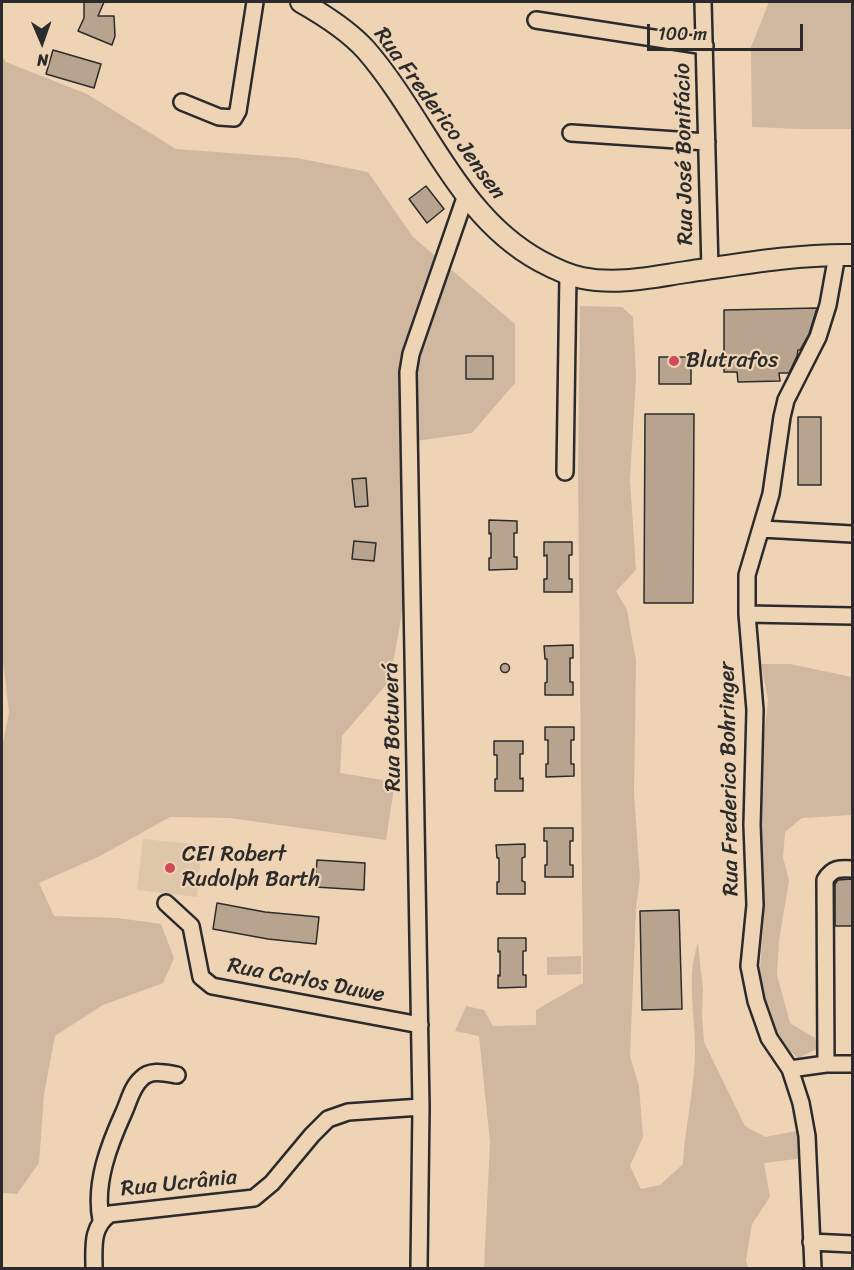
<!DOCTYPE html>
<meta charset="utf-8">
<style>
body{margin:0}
#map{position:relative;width:854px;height:1270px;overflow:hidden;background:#eed4b5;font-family:Sriracha,sans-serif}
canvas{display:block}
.frame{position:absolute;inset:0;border:3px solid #2b2b2b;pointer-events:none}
.north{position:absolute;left:12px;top:12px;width:60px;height:60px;-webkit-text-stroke:4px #eed4b5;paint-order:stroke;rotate:178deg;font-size:16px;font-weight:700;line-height:24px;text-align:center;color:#2b2b2b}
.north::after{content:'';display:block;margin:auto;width:21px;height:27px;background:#2b2b2b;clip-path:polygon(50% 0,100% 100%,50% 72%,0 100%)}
.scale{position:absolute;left:647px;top:24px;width:156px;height:27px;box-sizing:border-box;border:3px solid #2b2b2b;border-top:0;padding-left:8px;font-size:18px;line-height:21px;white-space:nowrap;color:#2b2b2b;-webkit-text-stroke:4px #eed4b5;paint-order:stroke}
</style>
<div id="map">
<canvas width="854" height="1270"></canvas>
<div class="frame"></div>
<div class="north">N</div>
<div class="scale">100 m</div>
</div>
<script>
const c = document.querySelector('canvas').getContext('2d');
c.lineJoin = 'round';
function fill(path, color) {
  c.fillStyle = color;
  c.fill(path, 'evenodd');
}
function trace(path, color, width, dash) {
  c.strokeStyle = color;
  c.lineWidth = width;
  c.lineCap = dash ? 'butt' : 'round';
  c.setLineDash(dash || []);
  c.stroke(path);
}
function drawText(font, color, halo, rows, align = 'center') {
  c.font = font + ' Sriracha,sans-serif';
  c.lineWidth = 4.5;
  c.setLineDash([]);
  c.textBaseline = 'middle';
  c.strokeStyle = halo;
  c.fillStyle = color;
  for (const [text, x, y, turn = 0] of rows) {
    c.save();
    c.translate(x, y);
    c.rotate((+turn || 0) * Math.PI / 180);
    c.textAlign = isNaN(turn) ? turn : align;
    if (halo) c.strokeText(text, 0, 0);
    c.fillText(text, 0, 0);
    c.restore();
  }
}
const built = new Path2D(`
 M143,839L202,845L197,897L137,890Z`);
const green = new Path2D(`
 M769,2H852V129H801L752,127L751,47Z
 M2,56L6,62L87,94L176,149L297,158L368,172L413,237L515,324V383L472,433L402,443L403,546L402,613L390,680L342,736L340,773L395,782L386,840L230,818L170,817L100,856L39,883L54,916L118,918L161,924L174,958L163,983L103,1005L55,1036L44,1094L39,1163L17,1194L2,1193V748L9,712L2,653Z
 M580,306L622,307L633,317L636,377L630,480L636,570L616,591L627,610L636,661L634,794L640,878L636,909L630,1056L639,1086L643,1137L630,1166L641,1189L660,1185L683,1164C685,1126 695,1087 695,1049C695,1014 686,976 698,943L703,989L702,1016L704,1042L745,1126L765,1137L802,1130L804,1158L764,1163L770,1197L752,1224L746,1260L748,1268H484L490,1142L479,1036L455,1031L466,1006L484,1010L493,1026L536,1025V1010L583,983L578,472Z
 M761,664H790L852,677V815L802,818L785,832L783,857L789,881L779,940L777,975L790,1023L815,1038L817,1049L798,1058L775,1038L759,983L764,915L761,824L763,746L768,700Z
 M581,956V974L547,975V957Z`);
const building = new Path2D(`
 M84,2H104L98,16H114L115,36L112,45L78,31L84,18Z
 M53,50L101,64L94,88L46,74Z
 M426,186L444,209L427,223L409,199Z
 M817,308L809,334L800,350H798L797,356L789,373H779L780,381L738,382L737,372H724V310Z
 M466,356H493V379H466Z
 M659,357H691V384H659Z
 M645,414H694L693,603H644Z
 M798,417H821V485H798Z
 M366,478L368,506L355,507L352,479Z
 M489,520L517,521V533H514V557H517V569L489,570V558H491V533L489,534Z
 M354,541L376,543L374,561L352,559Z
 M544,542H572V555H569V579H572V592H544V579H547V555L544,556Z
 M573,645V658H570V682H573V695H545V683L547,682V659H545L544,646Z
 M500.5 668a4.5 4.5 0 1 1 9 0a4.5 4.5 0 1 1-9 0Z
 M545,727H574V740H571V764H574V776L546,777V764H548V740H545Z
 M494,741H523V754H520V779L523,778V791H495V779H497V755H494Z
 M544,828H573V841H570V865H573V877H545V865H547V841H544Z
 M525,844V857L522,858V881L525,882V894H497V882H499V858H497L496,845Z
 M317,860L365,863L364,890L315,887Z
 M838,880L852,879V926H835V884Z
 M217,903L265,912L319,917L316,944L268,939L213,929Z
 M679,910L682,1009L642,1010L640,911Z
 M498,938H526V951H523V975H526V987L498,988V975L500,976V951L498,952Z`);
const minor = new Path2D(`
 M703,2L710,269
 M536,20L705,46
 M182,102L219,117L234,118L238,111L255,2
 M571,133L707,142
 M565,472L568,274
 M762,529L852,534
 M747,614L852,616
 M166,903L191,926L201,977L212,986L420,1025
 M826,1064L825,880C832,868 840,868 852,869
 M790,1069L826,1064H852
 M101,1220C94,1183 109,1145 124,1112C129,1101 132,1087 141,1079C150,1069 165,1073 177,1075
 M811,1242L852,1244
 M94,1268C94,1247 91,1227 110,1214L254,1198L272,1183L312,1135L328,1119L348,1112L421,1107
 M419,1268L421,1107L408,372L411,354L466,195
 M813,1268L807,1136L801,1103L790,1069L769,1038L756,1001L749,966L755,905L752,825L755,710L747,614V575L771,494L782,417L786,400L818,337L828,305L837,255`);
const major = new Path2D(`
 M301,2C324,15 348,30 366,50C426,119 457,216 540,261C553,268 567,275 582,278C617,285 652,277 686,272C741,264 797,254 852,255`);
const markers = [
 [674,361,6,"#d1495b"],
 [170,868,6,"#d1495b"]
];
const streetNames = [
 ["Rua Frederico Jensen",439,114,54],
 ["Rua José Bonifácio",685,154,-91],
 ["Rua Botuverá",393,727,-91],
 ["Rua Frederico Bohringer",730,779,-91],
 ["Rua Carlos Duwe",306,981,11],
 ["Rua Ucrânia",179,1184,-6]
];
const poiNames = [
 ["Blutrafos",686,361],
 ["CEI Robert",182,855],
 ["Rudolph Barth",182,880]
];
fill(built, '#dec6a9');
fill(green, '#cfb89f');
fill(building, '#b8a48e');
trace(building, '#2b2b2b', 1.5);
trace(minor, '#2b2b2b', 20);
trace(major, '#2b2b2b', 24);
trace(minor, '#eed4b5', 15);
trace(major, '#eed4b5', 20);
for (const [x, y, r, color] of markers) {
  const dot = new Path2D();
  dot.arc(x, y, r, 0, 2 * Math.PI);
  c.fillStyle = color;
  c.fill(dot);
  trace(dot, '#eed4b5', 2);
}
drawText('22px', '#2b2b2b', '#eed4b5', streetNames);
drawText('22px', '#2b2b2b', '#eed4b5', poiNames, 'left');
</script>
